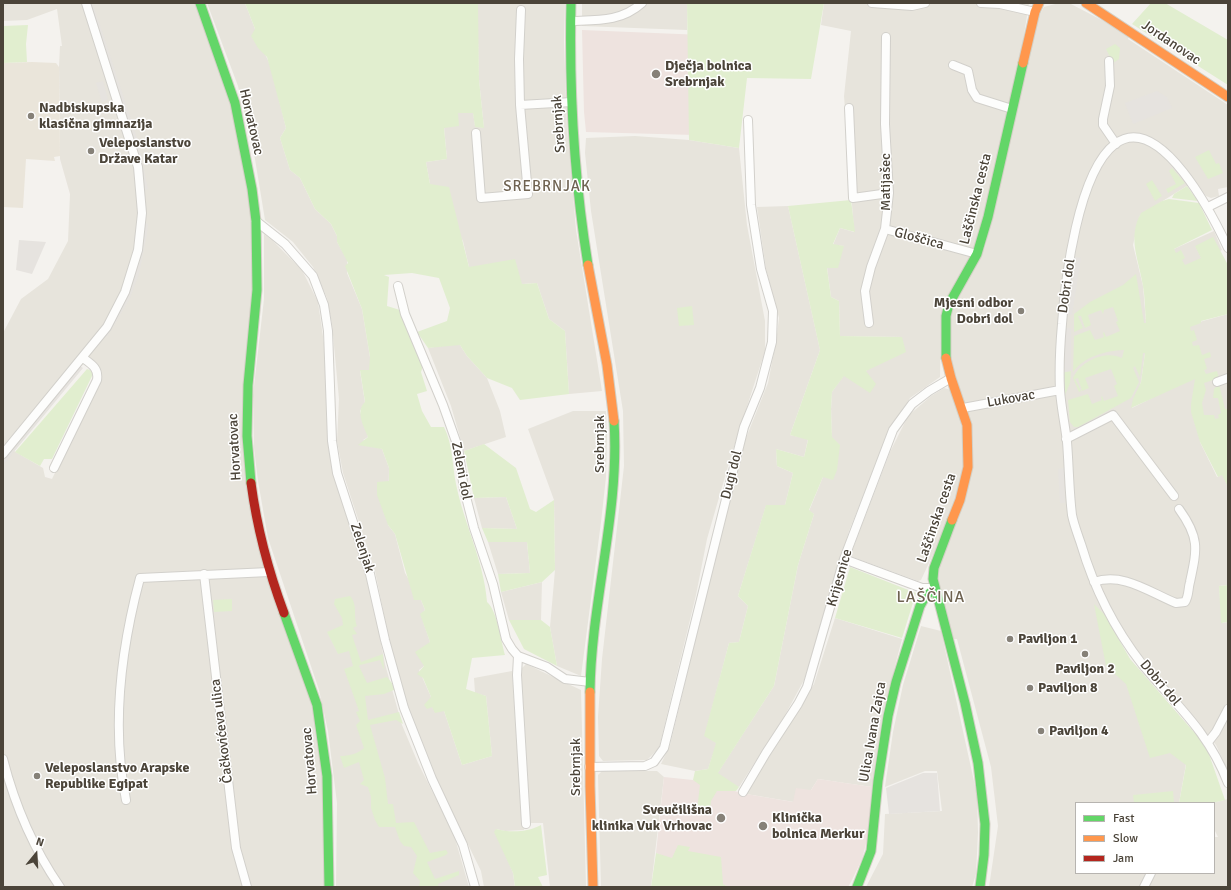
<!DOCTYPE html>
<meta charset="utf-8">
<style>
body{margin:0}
#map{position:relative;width:1231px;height:890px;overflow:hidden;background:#f4f2ee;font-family:Signika,sans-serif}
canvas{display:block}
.frame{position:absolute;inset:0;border:4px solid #4b4439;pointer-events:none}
.legend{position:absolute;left:1075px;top:802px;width:140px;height:72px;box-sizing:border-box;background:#fff;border:1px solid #b7b4b0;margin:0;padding:5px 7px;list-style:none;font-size:12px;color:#4b4439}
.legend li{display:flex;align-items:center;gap:8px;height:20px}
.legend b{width:20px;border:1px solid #b7b4b0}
.north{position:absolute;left:16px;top:834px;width:40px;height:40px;-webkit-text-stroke:3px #fff;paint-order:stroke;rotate:18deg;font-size:11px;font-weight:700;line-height:16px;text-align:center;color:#4b4439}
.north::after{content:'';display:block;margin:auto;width:14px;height:18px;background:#4b4439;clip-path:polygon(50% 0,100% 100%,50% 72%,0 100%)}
</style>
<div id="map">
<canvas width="1231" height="890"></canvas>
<div class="frame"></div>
<ul class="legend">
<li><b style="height:5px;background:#63d668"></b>Fast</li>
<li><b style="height:5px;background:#ff974d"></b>Slow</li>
<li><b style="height:5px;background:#b3261e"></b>Jam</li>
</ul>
<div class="north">N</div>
</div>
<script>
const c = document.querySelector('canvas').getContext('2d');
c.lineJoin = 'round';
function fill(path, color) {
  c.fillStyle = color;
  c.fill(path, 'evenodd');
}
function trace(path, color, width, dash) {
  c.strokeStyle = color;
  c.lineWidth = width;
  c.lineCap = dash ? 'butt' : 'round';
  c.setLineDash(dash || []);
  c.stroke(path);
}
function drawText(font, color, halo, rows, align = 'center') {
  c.font = font + ' Signika,sans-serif';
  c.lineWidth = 3;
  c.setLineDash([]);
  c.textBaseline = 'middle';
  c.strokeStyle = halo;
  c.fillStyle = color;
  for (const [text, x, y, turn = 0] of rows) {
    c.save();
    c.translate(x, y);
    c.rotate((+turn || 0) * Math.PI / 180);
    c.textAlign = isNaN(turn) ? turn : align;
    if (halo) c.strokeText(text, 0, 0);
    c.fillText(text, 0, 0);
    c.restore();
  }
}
const residential = new Path2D(`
 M3,3H195L218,65L227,92L247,175L253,246L248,496L311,703L316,728L322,763L325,887H3V333L21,299L48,279L68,241L70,194L60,159L59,67L60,46H62L57,9L27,20L3,21ZM82,352L98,366L101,373V377L52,479L45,477L43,468L4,445Z
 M207,3H245L255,29V32L271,67L286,128L280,138L290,170L300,178L315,209L331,224L337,236V242L347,259V273L362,309L370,357V370L360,371L365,403L360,411L368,437L363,440L382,449L389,468L388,525L395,534L405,573L421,600L425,610L421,615L430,642L424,666L419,670L431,697L432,707L444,711L462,765L492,756L486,696L475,693L474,678L512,671L524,830L505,831L496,829L513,873L515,887H484L481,871L437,781L408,710L389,639L375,571L343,473L337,441L339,399L332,324L327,298L313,267L293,242L265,220L255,159L238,86Z
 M477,3H565L564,42L567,127L576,230L602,391L569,394L565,331L549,319L537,283L522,284L469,267L463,241L430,184L426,162L447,159L444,127L458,113L473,112L475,126L484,128L479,80Z
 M582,3H687V30L582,26Z
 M824,3H1029L1020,60L979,240L941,316L940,377L910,398L892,425L849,531L825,615L804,680L784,717L739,787L715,777L774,686L798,565L814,514L809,511L823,477L832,437L831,409L832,392L844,375L866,371L902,337L840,336L839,301L831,297L827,267L844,246L833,245L840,228L854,232L844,96L851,31L821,25Z
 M1059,3H1069L1117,28L1129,36L1128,39L1228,105V187L1218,189L1219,196L1211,198L1206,196L1195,181L1140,215L1133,245L1143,286L1146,323L1145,353L1141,382L1132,408L1152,398L1185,326L1228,314V418L1200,442L1217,477L1228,472V585L1219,586L1222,623L1228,622V771L1216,745L1137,651L1112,612L1105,616L1130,659L1192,730L1179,803H1076V873H1214V837H1218L1214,829V803H1212L1228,799V887H989L998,826L991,767L957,639H952L938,583V571L973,451L970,418L954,376L949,348L950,314L985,247L1038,18L1044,7Z
 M635,136L689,140L739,148L747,225L765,321V351L731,456L707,539L696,595L659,748L647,760L603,761L599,756L598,717L602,659L624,466L623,411L591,211L585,153L586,138Z
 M788,206L820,350L790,435L808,439L804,457L776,449L777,466L793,473L785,505L766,506L738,596L748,606L739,642L729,643L705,735L717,743L708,769L695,771L661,764L670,745L742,448L768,383L776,342L779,318L766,269L757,207Z
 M1214,231L1222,250L1167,277L1174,249Z
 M264,234L272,240L302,270L318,302L326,357V409L331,454L336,474L371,591L385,664L402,725L418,763L454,835L469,887H336L337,803L328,731L319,690L268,538L258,481L254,448L253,395L264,299Z
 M448,345H460L467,356L487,378L500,411L506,437L464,451L451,406L428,348Z
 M944,388L951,390L961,416L964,465L959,490L936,548L921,580L918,581L850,556L890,452L908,416L931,396Z
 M573,411H606L607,437L606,477L601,522L581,676L557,666L550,627L555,570L554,500L528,429Z
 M506,497L517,529L482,528L474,498Z
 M488,542H527L530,573L498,574Z
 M542,582L541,620H509L501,592Z
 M835,618L902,639L883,712L872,787L818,779L811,790L794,802L746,794L814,684Z
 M921,626L941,631L977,795L978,832L976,874L972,887H866L883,854L885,814L942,811L937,771H925L885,787L893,732L903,685Z
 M526,664L581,690L586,887H550L543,823H530L520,670Z
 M602,771H657L664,777L651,887H601L598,775Z`);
const education = new Path2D(`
 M32,62L56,63L59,67L60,156L54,157L55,161L26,159L23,208L3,207V63Z`);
const medical = new Path2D(`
 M582,30L727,36L731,136L586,132L584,112Z
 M664,777L693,780L746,794L793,802L796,788L811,790L818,779L872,787L867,840L862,859L852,880L848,887H728L656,853Z`);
const green = new Path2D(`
 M245,3H478L479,80L484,128L475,127L473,113H458L459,126L444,128L447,159L426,162L430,184L449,187L469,267L515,259L522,284L537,283L549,319L565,331L569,394L520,400L512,388L487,378L467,356L460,345L428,348L417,332L447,321L450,308L439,278L412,273L384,275L389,277L387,306L400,310L423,366L421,372L427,391L417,394L422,411L431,427H444C453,445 452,464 456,484C464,524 484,561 487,602C497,610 501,641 505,655L472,658L466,689L486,696L492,756L462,765L444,711L435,713L432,707L427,709L424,705L431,697L423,678L417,674L424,666L415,652L430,642L420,614L425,610L421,600H414L395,534L388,525L377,495V482L389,481V468L382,449L358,445L368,437C364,427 355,411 365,402L360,370H369L370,357L362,309L345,266L348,263L337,242V236L331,224L315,209L300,178L290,170L280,138L286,128L267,57L258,48L251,36L255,29Z
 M687,3H824L811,79L747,78L739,148L689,140Z
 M1151,3H1165L1228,40V85L1132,24Z
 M28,25L26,44L27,62L3,63V26Z
 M1115,44L1120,48L1119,59L1113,63L1106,49Z
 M1209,150L1216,164L1219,163L1223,173L1208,179L1195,157Z
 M1172,168L1185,183L1168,193L1166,189L1176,184L1169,171Z
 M1152,180L1162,196L1155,201L1146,184Z
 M1187,186L1198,201L1172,198L1174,194Z
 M1169,199L1199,203L1212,230L1174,249L1176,253L1181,250L1185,258L1182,260L1185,265L1201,258L1195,246L1213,237L1228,265V314L1201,321V323L1190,327L1191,331L1194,330L1197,340L1192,342L1193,346L1199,345L1202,355L1210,352L1211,357L1204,359L1207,369L1204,370L1206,374L1217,371L1219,378L1204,383L1206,390L1202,403L1204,415H1214L1215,419L1219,418L1218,415L1221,413L1218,398H1213L1214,389L1219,384L1225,409H1228V487L1222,475L1218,477L1200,442L1191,412V404L1195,379L1131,408L1133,399L1141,382L1145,353H1143L1140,377L1135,366L1133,368L1139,382L1131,398L1078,427H1074L1070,422L1068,400L1088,394L1092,404L1102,400L1101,397L1102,396L1104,401L1118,396L1114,386L1117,384L1111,369L1085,378L1089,388L1082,391L1078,378L1075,379L1081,391L1079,392L1073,378C1081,361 1105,350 1122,358L1124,350C1105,351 1085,356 1073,372L1074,336L1090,330L1095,340L1104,337L1103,333L1104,332L1106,337L1120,331L1116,322L1118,321L1113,307L1104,310L1103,314L1101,310L1088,315L1091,325L1085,328L1081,316H1078L1083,328L1074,332V314L1090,302L1123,285L1136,274L1144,323H1146C1145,310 1145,298 1143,286C1139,260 1127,238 1141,213L1162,201Z
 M851,200L855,232L840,228L833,244L844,246L838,268H827L831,297L839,301L840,336L902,337L906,352L866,371L876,384L870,393L844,376L832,392L831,409L832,437L840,445L837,470L833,480L823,477L809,510L814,514L798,565L774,686L718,773L739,787L736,791H717L711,801L710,810H697L700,785L693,780L695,771L708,769L716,743L704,736L729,643L739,642L748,606L738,596L766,505H785L793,473L777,466L776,449L804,457L808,440L790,435L820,350L788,206Z
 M692,306L694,325L679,326L677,308Z
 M87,369L92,371V376L52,459H44L40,466L15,452Z
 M1071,371L1070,383L1065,395L1064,374L1065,372Z
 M484,444L516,468L530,509L536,512L554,500L555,570L542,582L501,592L498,574L530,573L527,542H488L482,528L517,529L506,497L474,498L464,451Z
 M850,567L916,593L902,638L835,618Z
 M1228,585V622L1221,623L1219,586Z
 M350,596C358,604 353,616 357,626L353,628L357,634L352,635L361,662L383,654L384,670L380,660L360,665L359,666L367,683L387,677L395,687L394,690L384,694L365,696L368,720L399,712L403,724L396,720L370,725L385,778L388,804H393L396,823L414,822L430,853L446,850L448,853L446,855L427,862L435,879L459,871V875L438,884L439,887H419L420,881L413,873L417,856L411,847L404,846L400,841L395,827H379L375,820L371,808V797L368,787L360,784L364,780L359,762L344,768L340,756C348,756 358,754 364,748L356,725L360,721L356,712L359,711L344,669L353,666L349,651L338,654L327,632L343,625L342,618L334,604L335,599Z
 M232,599V611L214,612L213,600Z
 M1094,604L1105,615L1130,659L1192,730L1204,740L1225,800L1212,803H1179L1186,765L1170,753L1150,758L1126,684L1106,666Z
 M509,620H541L550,627L557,666L524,649Z
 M1173,791L1174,803H1134L1133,795Z
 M541,825L547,875L538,877L543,887H515L513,873L494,832L496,829C511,833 528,832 541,825Z
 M678,845L690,847L688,851L721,857L723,884L728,887H651L656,853L672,858Z`);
const parking = new Path2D(`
 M90,3H92L101,28L137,138L148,189L145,190L135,141Z
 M103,81L108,99L102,102L96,83Z
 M1157,91L1167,97L1172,108L1133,124L1125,103Z
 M145,223L148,224L147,234L139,274L129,300L107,337L105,335L120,311L133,280L142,248Z
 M19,240L46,242L32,274L16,270Z
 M1075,257L1081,258L1072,315H1066Z
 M1065,328H1071V371L1065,372Z
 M80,366L83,368L3,465V459Z
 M1064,468L1065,503H1060L1058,469Z
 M923,773H937L940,811L889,814L886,788Z`);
const street = new Path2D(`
 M872,3L912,6L925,3
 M981,3L1000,4L1035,12
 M571,21C597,20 621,22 642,3
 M1109,61L1110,86L1103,119V125L1116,144
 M953,65L968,71L972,90L977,98L1012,109
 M520,105L519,59L521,10
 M849,108L853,198L889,193
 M476,133L481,198L528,194L520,105L572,102
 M1208,207L1228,197
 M256,221L285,244L313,276L324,305L328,331L332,441L337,473L370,574L385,640L404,708L432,779L463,845L475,887
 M885,229L977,254
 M1228,248C1214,218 1160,110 1115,144C1078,172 1065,280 1062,324C1060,346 1059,368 1060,390C1061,407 1065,424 1067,442C1069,466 1069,491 1072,515C1074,525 1078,535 1081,544C1094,588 1114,628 1142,664C1176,705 1208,731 1228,783
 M398,286L405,314L443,405L458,447L464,489L474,528L493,584L506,639L512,649L518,656L547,667L565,679L590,682
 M869,323L865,291L871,267L885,229L889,193L885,124L886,37
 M1217,382L1228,378
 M963,408L1060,390
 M1066,439L1113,415L1174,496
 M3,454L107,327L125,292L138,250L142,213L138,167L86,3
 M54,468L97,380C99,368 91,364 83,358
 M844,559L922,588H935
 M204,574L236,848L247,887
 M1094,582C1123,572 1149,592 1176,603L1185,602C1189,596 1188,589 1190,582C1197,549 1200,538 1179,509
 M518,656L517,675L526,824
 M1209,741L1216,732L1228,709
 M3,759C15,806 33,848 60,887
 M589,767L645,766L654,762L664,748L744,427L760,388L772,342L773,311L761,269L751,205L748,120
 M743,792L766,753L798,704L807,687L844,559L893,430L912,404L929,391L951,378
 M126,800C111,726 121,649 140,578L269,572
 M1144,887L1151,873`);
const fast = new Path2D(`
 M200,3L235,103L252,189L256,221L257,290L248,385L247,436L251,483
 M571,3C569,91 574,178 588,265
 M946,358V316L949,304L977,254L988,217L1023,63
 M952,520L934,568L933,579L965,703L978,763L985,824L984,855L980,887
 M284,613L317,705L327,776L329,887
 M590,692C591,601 620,512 614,421
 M857,887L871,851L878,781L888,716L896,682L920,606L925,597L935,588`);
const slow = new Path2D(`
 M1086,3L1228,97
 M1023,63L1035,12L1039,3
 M588,265L607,365L614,421
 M946,358L951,378L967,425L968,467L960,500L952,520
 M590,692V786L593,887`);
const jam = new Path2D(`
 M251,483C257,528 268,570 284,613`);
const markers = [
 [656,74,5,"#868178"],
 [31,116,4,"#868178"],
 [91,151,4,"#868178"],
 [1021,311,4,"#868178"],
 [1010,639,4,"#868178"],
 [1085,654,4,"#868178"],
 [1030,688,4,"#868178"],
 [1041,731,4,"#868178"],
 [37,776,4,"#868178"],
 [721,818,5,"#868178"],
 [763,826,5,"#868178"]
];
const streetNames = [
 ["Jordanovac",1171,43,34],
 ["Horvatovac",251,122,77],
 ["Srebrnjak",559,124,-94],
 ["Matijašec",886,182,-90],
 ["Laščinska cesta",976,199,-76],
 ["Gloščica",919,239,15],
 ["Dobri dol",1067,286,-82],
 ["Lukovac",1011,399,-10],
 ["Srebrnjak",600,444,-90],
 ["Horvatovac",235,447,-93],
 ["Zeleni dol",461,471,79],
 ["Dugi dol",732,475,-76],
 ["Laščinska cesta",937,518,-71],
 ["Zelenjak",362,548,72],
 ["Krijesnice",840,578,-74],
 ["Dobri dol",1160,683,50],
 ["Čačkovićeva ulica",222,731,-97],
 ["Ulica Ivana Zajca",873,732,-80],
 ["Horvatovac",310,761,-95],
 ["Srebrnjak",576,767,-90]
];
const poiNames = [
 ["Dječja bolnica",665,66],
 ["Srebrnjak",665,82],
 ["Nadbiskupska",39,108],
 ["klasična gimnazija",39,124],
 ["Veleposlanstvo",99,143],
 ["Države Katar",99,159],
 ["Mjesni odbor",1013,303,"right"],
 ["Dobri dol",1013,319,"right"],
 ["Paviljon 1",1018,639],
 ["Paviljon 2",1085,669,"center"],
 ["Paviljon 8",1038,688],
 ["Paviljon 4",1049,731],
 ["Veleposlanstvo Arapske",45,768],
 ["Republike Egipat",45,784],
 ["Sveučilišna",712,810,"right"],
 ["klinika Vuk Vrhovac",712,826,"right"],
 ["Klinička",772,818],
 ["bolnica Merkur",772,834]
];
const neighbourhoodNames = [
 ["SREBRNJAK",547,187]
];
const quarterNames = [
 ["LAŠČINA",931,598]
];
fill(residential, '#e7e4dc');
fill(education, '#eae5da');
fill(medical, '#eee3df');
fill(green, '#e1eecf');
fill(parking, '#e6e3df');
trace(street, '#d2d0cb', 10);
trace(fast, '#d3cfc5', 11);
trace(slow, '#d3cfc5', 11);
trace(jam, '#d3cfc5', 11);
trace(street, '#fdfdfc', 8);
trace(fast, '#63d668', 9);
trace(slow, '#ff974d', 9);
trace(jam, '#b3261e', 9);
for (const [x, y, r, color] of markers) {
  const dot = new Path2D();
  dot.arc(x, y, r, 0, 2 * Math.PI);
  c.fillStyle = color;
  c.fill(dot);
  trace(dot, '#fff', 1.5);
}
drawText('14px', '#4b4439', '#fff', streetNames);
drawText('bold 14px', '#4b4439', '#fff', poiNames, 'left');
c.letterSpacing = '1px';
drawText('15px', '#6e6250', '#fff', neighbourhoodNames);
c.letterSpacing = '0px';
c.letterSpacing = '1px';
drawText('16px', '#6e6250', '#fff', quarterNames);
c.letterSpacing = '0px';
</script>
